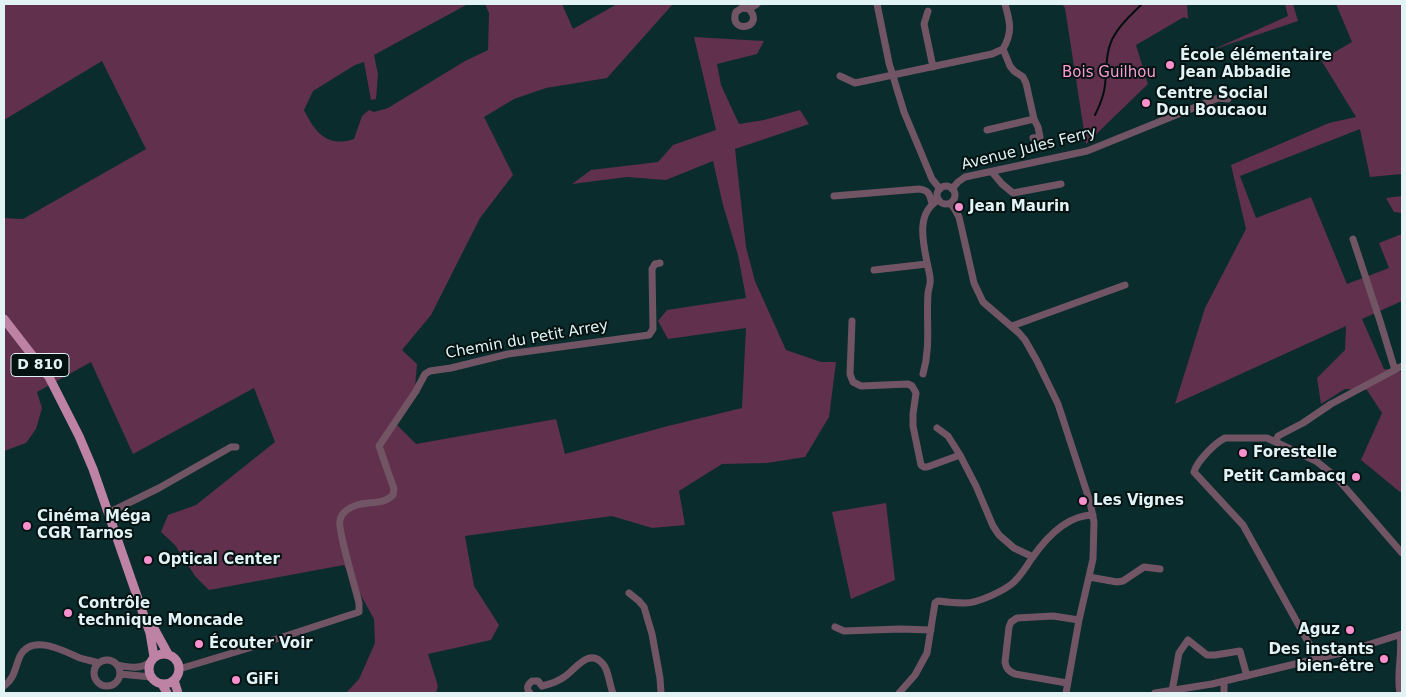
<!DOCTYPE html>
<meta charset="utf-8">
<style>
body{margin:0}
#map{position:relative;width:1406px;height:697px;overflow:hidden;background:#0a2c2d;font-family:"DejaVu Sans",sans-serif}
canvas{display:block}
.frame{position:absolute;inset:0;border:5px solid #e1f3f4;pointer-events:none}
</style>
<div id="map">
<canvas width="1406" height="697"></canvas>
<div class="frame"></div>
</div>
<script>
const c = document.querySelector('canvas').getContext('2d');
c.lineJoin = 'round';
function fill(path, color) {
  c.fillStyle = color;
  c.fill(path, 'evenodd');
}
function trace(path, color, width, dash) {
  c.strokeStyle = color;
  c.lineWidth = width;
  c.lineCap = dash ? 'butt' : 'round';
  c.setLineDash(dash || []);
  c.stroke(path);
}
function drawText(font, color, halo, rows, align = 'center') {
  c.font = font + ' "DejaVu Sans",sans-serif';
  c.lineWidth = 4;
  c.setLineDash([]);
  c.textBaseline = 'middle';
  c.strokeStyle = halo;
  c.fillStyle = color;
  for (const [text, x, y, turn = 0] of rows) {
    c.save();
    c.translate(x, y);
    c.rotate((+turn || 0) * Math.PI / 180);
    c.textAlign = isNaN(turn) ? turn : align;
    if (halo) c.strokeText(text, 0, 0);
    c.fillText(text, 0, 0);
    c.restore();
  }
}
const green = new Path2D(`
 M4,4H468L374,55L378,74L376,99L371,100L364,62L355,65L313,91L304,110C315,132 327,148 354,139L362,116L369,110L374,112L388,108L465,61L488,50L489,13L485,4H562L573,29L617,4H673L607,78L546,88L514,99L484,117L513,175L480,218L431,315L402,350L417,364L415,387L393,421L416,444L556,419L565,454L668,426L742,408L746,328L668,339L658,321L667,310L746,298L738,255L723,205L713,161L666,180L627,177L572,184L591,170L658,162L673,145L716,130L694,37L764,41L757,54L717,64L721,85L739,124L764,120L800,110L809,124L735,149L746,247L755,281L786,350L821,362H836L829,417L805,457L767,463L722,464L679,491L685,525L652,528L612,516L465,536L474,586L499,625L491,640L428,654L438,686L436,693H346L359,679L375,643L374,619L344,565L209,590L195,576L175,545L161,532L168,515L196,505L275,442L254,388L133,454L91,362L37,392L42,408L36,429L26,443L4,451V218L23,219L146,149L102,61L4,120Z
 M1062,4H1187L1188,19L1184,17L1136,45L1148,84L1086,144L1065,8Z
 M1285,4H1293L1298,21L1212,50L1288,16Z
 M1336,4H1402V174L1370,177L1360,129L1240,176L1256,218L1311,197L1347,284L1389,268L1379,243L1402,234V301L1362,319L1384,369L1402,372V491L1400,492L1361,460L1382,413L1367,390L1345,389L1321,404L1317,378L1345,350L1346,326L1175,404L1205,308L1246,229L1231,165L1329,123L1356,117L1321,60L1352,42Z
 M1402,196V213L1394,212L1386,198Z
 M886,503L895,580L851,599L832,512Z`);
const stream = new Path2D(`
 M1095,115C1100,105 1104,96 1105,85C1107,69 1105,51 1114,36C1120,24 1132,14 1142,4`);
const minor = new Path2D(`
 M877,4L889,63L904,112L932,179L940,189
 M749,9C766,28 728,35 736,12L742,8L749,9L757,4
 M928,11L924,24L933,67
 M840,76L855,83L992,54L1003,49C1013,32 1010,22 1005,4
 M987,130L1034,119L1026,83L1023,77L1014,71L1010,66L1003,49
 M1033,138L1040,137L1038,127L1034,119
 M992,172L1002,184L1013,193L1061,184
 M937 195a9 9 0 1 1 18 0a9 9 0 1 1-18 0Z
 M952,189L958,182L965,177L1087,151L1218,98L1228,99
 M834,196L919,189C929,190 930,195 932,204
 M950,203L954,208L959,217L974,283L983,302L1019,333L1025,340L1037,361L1058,404L1090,502L1094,522L1093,559L1079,620L1066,693
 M1353,239L1380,321L1395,370
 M874,270L927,264
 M852,321L850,374L853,382L861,386L908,384L912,386L916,393L913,414V426L921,465L924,467H927L960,455
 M1012,326L1125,285
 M923,374C931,346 926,322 928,294C928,290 930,286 930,283C931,278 929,272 928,267C924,246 914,213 939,200
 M937,428L948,436L960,455L976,486L993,526L999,535L1014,548L1033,557
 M1276,441L1278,436L1303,423L1331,404L1402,366
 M108,513L159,488L231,447H236
 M1089,577L1117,582L1123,581L1144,567L1160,569
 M629,593L639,601L644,607L652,634L660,678L661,693
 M835,627L844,631L900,629L931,630
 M1400,635C1403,654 1396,674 1400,693
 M1317,658L1243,525L1194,472C1197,461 1215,443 1225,438H1267L1316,461L1336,477L1402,553
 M94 673a13 13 0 1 1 26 0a13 13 0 1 1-26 0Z
 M117,665C129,667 140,670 150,662
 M179,669L249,648L359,612V603C356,590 337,528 340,520C342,512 350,507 357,505C369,501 383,505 393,495L394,489L379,446L416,391L425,374L430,371L451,368L508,354L649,335L653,329L652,269L655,264L660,263
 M120,674L151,677
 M1067,683L1015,674C1009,671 1006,669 1005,662L1009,627L1011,622L1017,618L1053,616L1079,620
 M4,686C15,678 15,667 20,656C32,633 64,651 80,658C86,660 93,661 99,663
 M542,686C550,684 558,682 564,677C575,670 589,647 603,664C609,671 609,684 613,693
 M1172,691L1179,653L1188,640L1207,655H1215L1240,651L1247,676
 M530,693C526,689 527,685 532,681H538L542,686
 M899,693L915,675L927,653L935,603L938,601C946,602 956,603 965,603C978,603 1004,591 1014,582C1021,575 1027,566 1032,558C1046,538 1067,515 1093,515
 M1155,693L1212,684L1345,652L1402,634
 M1224,693V682`);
const major = new Path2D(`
 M4,319L49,377L79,436L93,469L145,619L150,633L154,657
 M151,623L168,654
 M149 669a15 15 0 1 1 30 0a15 15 0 1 1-30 0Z
 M174,680L178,693
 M162,684L167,693`);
const markers = [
 [1170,65,5,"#f790cd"],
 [1146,103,5,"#f790cd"],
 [959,207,5,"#f790cd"],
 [1243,453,5,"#f790cd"],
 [1356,477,5,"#f790cd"],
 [1083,501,5,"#f790cd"],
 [27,526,5,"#f790cd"],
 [148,560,5,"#f790cd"],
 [68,613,5,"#f790cd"],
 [1350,630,5,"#f790cd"],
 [199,644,5,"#f790cd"],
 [1384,659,5,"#f790cd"],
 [236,680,5,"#f790cd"]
];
const shields = [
 [40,365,58]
];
const shieldNames = [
 ["D 810",40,365]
];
const poiNames = [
 ["École élémentaire",1180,56],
 ["Jean Abbadie",1180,73],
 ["Centre Social",1156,94],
 ["Dou Boucaou",1156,111],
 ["Jean Maurin",969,207],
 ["Forestelle",1253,453],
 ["Petit Cambacq",1346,477,"right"],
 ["Les Vignes",1093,501],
 ["Cinéma Méga",37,517],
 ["CGR Tarnos",37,534],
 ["Optical Center",158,560],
 ["Contrôle",78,604],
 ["technique Moncade",78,621],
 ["Aguz",1340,630,"right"],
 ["Écouter Voir",209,644],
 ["Des instants",1374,650,"right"],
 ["bien-être",1374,667,"right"],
 ["GiFi",246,680]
];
const parkNames = [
 ["Bois Guilhou",1109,73]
];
const streetNames = [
 ["Avenue Jules Ferry",1029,149,-14],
 ["Chemin du Petit Arrey",527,340,-10]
];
fill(green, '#60304d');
trace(stream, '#030f0f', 2);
trace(minor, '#725565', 7);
trace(major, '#bd82a4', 9);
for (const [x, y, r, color] of markers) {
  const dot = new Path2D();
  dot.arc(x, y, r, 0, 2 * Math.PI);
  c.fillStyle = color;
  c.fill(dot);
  trace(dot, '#051212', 2);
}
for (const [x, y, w] of shields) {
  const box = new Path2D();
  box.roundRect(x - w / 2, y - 11.5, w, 23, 4);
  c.fillStyle = '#051212';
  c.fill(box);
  trace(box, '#e1f3f4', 1);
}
drawText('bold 14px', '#e1f3f4', null, shieldNames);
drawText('bold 15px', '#e1f3f4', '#051212', poiNames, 'left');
drawText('15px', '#fc9ed5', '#051212', parkNames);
drawText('15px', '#e1f3f4', '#051212', streetNames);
</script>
